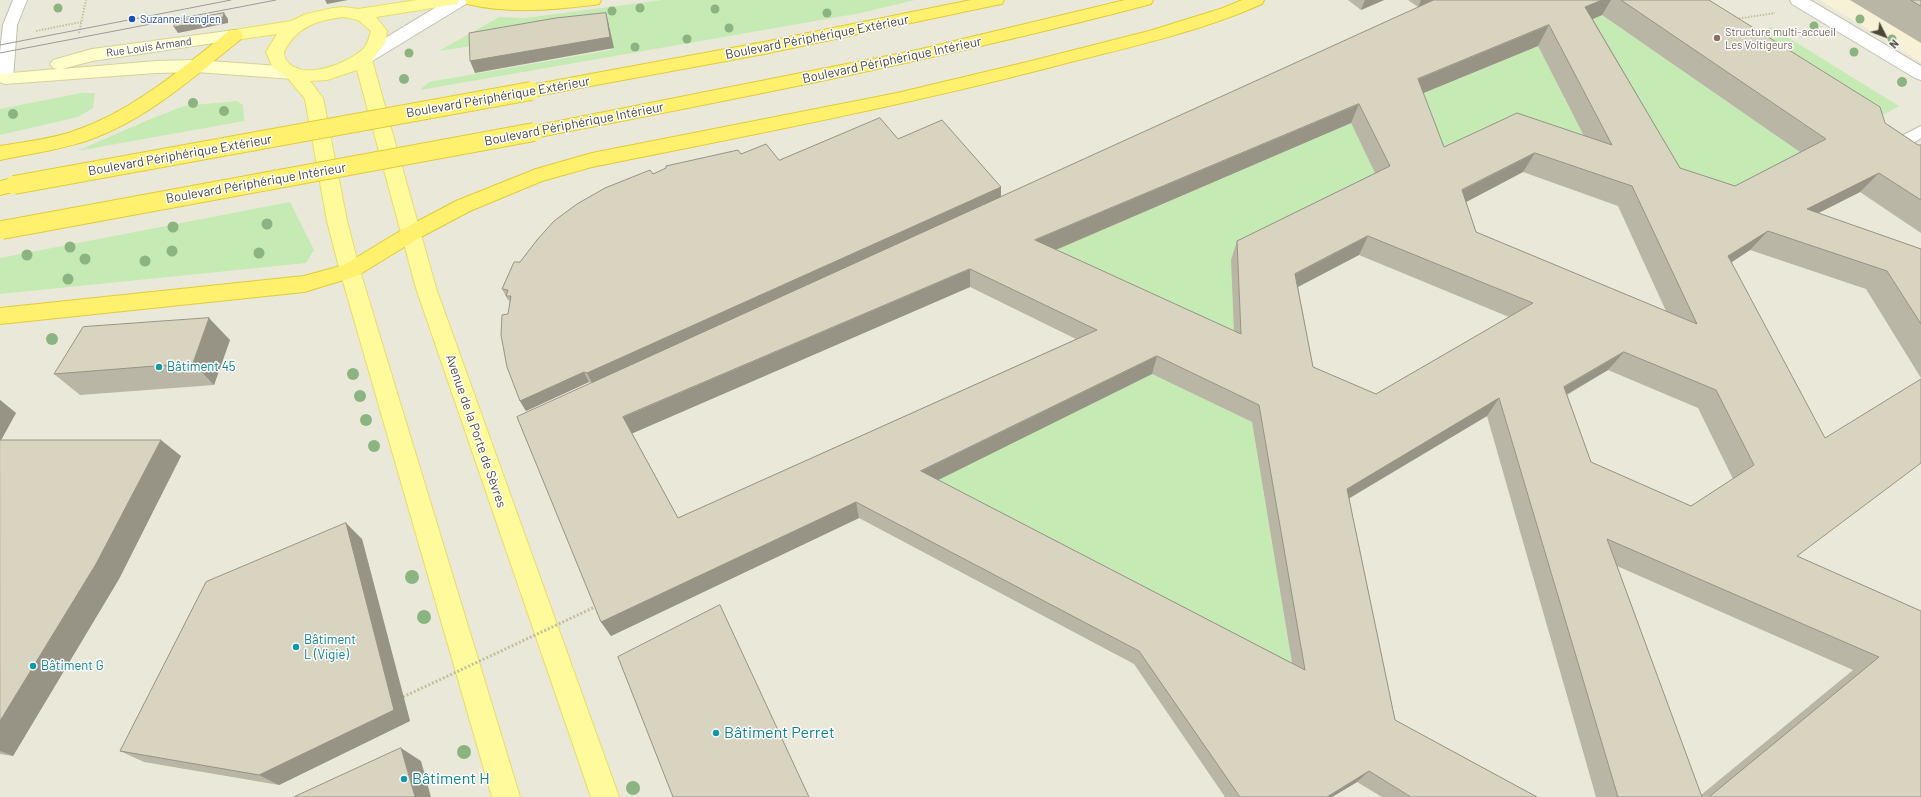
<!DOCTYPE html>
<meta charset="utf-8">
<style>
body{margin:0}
#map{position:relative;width:1921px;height:797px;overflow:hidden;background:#f6f5eb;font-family:Barlow,sans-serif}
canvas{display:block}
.north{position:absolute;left:1865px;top:16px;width:40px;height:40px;-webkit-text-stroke:3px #fff;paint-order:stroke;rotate:132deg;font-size:11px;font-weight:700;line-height:16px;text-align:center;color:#4b4839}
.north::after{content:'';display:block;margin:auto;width:14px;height:18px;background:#4b4839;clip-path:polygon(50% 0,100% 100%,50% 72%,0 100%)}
</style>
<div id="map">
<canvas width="1921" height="797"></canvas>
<div class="north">N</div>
</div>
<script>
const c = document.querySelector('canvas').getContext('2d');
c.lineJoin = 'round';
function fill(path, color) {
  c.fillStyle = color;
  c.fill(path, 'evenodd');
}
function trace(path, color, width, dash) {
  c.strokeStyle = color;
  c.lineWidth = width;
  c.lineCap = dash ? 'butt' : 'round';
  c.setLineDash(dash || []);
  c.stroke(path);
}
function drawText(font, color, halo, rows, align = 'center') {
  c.font = font + ' Barlow,sans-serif';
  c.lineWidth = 3;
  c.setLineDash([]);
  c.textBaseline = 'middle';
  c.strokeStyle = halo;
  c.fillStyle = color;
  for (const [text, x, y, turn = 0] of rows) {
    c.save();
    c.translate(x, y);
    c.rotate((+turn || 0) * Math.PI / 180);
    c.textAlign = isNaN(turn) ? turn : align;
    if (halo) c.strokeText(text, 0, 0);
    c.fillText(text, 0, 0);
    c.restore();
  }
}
const residential = new Path2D(`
 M0,0H1921V797H0Z`);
const commercial = new Path2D(`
 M1820,0H1921V62Z`);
const green = new Path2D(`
 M662,0H915L861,13L420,90L429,82L611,50L610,25L439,51L499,17L525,18Z
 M1602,15L1809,158L1719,205L1665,187L1574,27Z
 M1771,27L1899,106L1862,127L1735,45Z
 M1538,46L1599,165L1435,167L1409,99Z
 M81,93H95L93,108L78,117L0,135V109Z
 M237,101L243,105L244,121L77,151L148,120L184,106Z
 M1351,123L1381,185L1234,352L1034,259Z
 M290,202L314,250L306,263L0,294V258Z
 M1152,374L1252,422L1295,682L922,488Z`);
const path = new Path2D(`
 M1736,19L1775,13
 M36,31L81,22
 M79,33L86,0`);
const lane = new Path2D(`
 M13,0H27L17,25L13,78L10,82L5,83L0,82V52L3,25Z
 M1921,126V138C1910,145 1894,159 1880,155L1878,151L1880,147Z`);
const street = new Path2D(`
 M448,0H468L466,4L369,63L363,65L357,63L354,59L357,55Z
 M1790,0H1810L1921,66V80L1915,78L1792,4Z`);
const secondary = new Path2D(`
 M235,30L241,31L243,35L241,39L92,61L62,69L156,61L196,60L293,67L299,69L302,73L299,77L293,79L196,72L156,73L5,84L0,82V74L57,69L53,68L50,64L53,60L92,49Z`);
const primary = new Path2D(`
 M417,0H459L457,4L451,5L376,17L387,31L385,43L372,60L436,288L619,797H591L416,288L357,70L327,80L310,81L323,98L347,221L360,271L520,797H492L340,271L327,221L305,99L287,77L273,68L266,52L277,34L235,40L229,39L227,35L229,31L235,30L291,21L306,14L333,8L344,7L358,9ZM344,17L358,20L371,31C369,38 368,43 364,48C350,63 302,82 287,61C285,59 284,55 284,52C296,27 317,20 344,17Z`);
const highway = new Path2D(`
 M465,0H601L599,4L593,5C551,10 509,14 467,4Z
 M971,0H1004L1002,4L996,5L764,54L531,97L525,95L522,91L525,87L531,85L764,42Z
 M1125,0H1153L1151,4C947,58 741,98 534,138L528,136L525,132L528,128L534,126L917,50Z
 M1242,0H1264L1262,4C1199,32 1130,47 1063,64C908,105 750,135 592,167L542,181L470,211L419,238L357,276L304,292L0,324V308L304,276L344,265L405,228L456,201L536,169L592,153L897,93L1027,62L1149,31L1223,8Z
 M235,30L241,31L243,35L241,39C194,77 145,121 86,141C58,150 29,154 0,160V146C25,142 51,139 74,131C133,111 181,69 229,31Z
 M14,178L21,180L24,185L21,190L0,195V181Z`);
const tram = new Path2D(`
 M0,45L231,0
 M0,53L276,0`);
const pathBridge = new Path2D(`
 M403,697L597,606`);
const highwayBridge = new Path2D(`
 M14,185L531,91
 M2,230L534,132`);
const trees = [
 [58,8,4.5],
 [640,8,4.5],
 [715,9,4.5],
 [612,11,4.5],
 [827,13,4.5],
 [1860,19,4.5],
 [1814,26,4.5],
 [729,28,4.5],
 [687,39,4.5],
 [1892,39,4.5],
 [635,47,4.5],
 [1854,52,4.5],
 [409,53,4.5],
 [404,79,5],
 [1902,82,5],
 [193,103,5],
 [224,111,5],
 [13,114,5],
 [267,224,5.5],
 [173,227,5.5],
 [70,247,5.5],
 [172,251,5.5],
 [259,253,5.5],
 [27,255,5.5],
 [85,259,5.5],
 [145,261,5.5],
 [68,279,5.5],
 [52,339,6],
 [353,374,6],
 [360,396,6],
 [366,420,6],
 [374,446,6],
 [412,577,7],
 [424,617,7],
 [464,752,7],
 [633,788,7]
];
const wall = new Path2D(`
 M1348,0H1384L1361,10Z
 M1408,0H1433L1418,7Z
 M1434,0H1709L1885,123L1918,145H1921V233L1860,192L1818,213L1921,249V378L1866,289L1750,250L1732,262L1797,556L1921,611V797H1596L1487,416L1349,498L1395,720L1537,797H1382L1357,782L1332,797H1225L1134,664L859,518L611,636L601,622L592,383L589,382L526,411L520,401L508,314L510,303L509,300H508L502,289L520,262L653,174L741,154L779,160L898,139L1001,187V197ZM1602,15L1800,152L1735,186L1680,168L1593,19ZM1538,46L1584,136L1444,147L1423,93ZM1351,123L1375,173L1237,241L1231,260L1234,331L1056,250ZM1523,172L1618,206L1666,311L1476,232L1466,202ZM1359,255L1509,317L1376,394L1313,367L1298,287ZM970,287L1076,339L678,518L632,433ZM1608,370L1698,408L1733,479L1691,506L1591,462L1567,395ZM1152,374L1252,422L1292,663L938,480ZM1617,566L1853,670L1701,795Z
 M1850,0H1921V43Z
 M230,340L214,385L80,395L54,374Z
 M0,400L16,413L1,440L181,456L119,579L13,756L0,754Z
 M362,539L410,721L279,785L144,762L120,751Z`);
const shadedWall = new Path2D(`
 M325,0H348L327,4Z
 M1365,0H1384L1361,10Z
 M1421,0H1433L1418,7Z
 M1602,0H1611L1602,15L1574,27L1585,7Z
 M224,13L228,19V23L178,33L174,27Z
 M606,13L609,25L614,48L475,73L470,61Z
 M1549,25L1538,46L1409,99L1418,79Z
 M1359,104L1351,123L1034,259L1035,240Z
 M1535,153L1523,172L1451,210L1462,190Z
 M1879,173L1860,192L1789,228L1807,209Z
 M1001,187V199L592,383L587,373Z
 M1768,231L1750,250L1712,275L1728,256Z
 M1368,236L1359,255L1288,292L1295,274Z
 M970,269V287L631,434L623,417Z
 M209,318L230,340L214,385L193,363Z
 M1624,352L1608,370L1550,404L1564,387Z
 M1157,356L1152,374L922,488L921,471Z
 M584,372L589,382L526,411L520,401Z
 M1499,398L1487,416L1338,505L1347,489Z
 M0,400L16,413L0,442Z
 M161,440L181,456L119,579L13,756L0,751V721Z
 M856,502L859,518L611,636L601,622Z
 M346,523L362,539L410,721L279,785L259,775Z
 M401,748L421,761L431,797H415Z
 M1369,771L1357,782L1332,797H1327Z`);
const building = new Path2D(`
 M1434,0H1602L1585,7L1680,168L1735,186L1826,139L1621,0H1709L1880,107L1885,123L1918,145H1921V200L1879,173L1807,209L1921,249V324L1887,271L1768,231L1728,256L1825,438L1921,379V463L1797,556L1921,611V797H1709L1879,657L1607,539L1702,797H1618L1499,398L1347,489L1395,720L1537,797H1411L1369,771L1327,797H1240L1139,651L856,502L601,622L517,417ZM1549,25L1612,145L1517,113L1444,147L1418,79ZM1359,104L1390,166L1237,241L1241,334L1035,240ZM1535,153L1632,186L1697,324L1476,232L1462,190ZM1368,236L1533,303L1376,394L1313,367L1295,274ZM970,269L1097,330L678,518L623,417ZM1624,352L1716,390L1754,465L1691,506L1591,462L1564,387ZM1157,356L1259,405L1305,670L921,471Z
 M1911,0H1921V6Z
 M224,13L223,17L174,27V22Z
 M606,13L610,37L470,61L469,33L556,18Z
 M880,118L898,139L942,120L1001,187L587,373L584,372L520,401L507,367L501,335L502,315L508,314L511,296H506L508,290L502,289L514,262H520L537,240L554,221L577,204L605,188L650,170L653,174L666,168V166L738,150L741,154L766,144L779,160Z
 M209,318L193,363L54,374L83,327Z
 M0,440H161L96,564L0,721Z
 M346,523L394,710L259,775L120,751L206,582Z
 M720,605L809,797H673L618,657Z
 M401,748L415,797H294Z`);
const markers = [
 [132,19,4,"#1a4fb4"],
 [1717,38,4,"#8d6e63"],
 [159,367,4,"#0f9aa8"],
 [296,647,4,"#0f9aa8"],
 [33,666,4,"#0f9aa8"],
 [716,733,4,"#0f9aa8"],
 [404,779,4,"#0f9aa8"]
];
const farTransitnames = [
 ["Suzanne Lenglen",140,19]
];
const farEducationnames = [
 ["Structure multi-accueil",1725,32],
 ["Les Voltigeurs",1725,45]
];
const farStreetnames = [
 ["Rue Louis Armand",149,47,-8]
];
const streetNames = [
 ["Boulevard Périphérique Extérieur",817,37,-11],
 ["Boulevard Périphérique Intérieur",892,60,-12],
 ["Boulevard Périphérique Extérieur",498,97,-10],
 ["Boulevard Périphérique Intérieur",574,124,-11],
 ["Boulevard Périphérique Extérieur",180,155,-10],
 ["Boulevard Périphérique Intérieur",256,183,-10],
 ["Avenue de la Porte de Sèvres",476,431,71]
];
const cultureNames = [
 ["Bâtiment 45",167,367],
 ["Bâtiment",304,640],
 ["L (Vigie)",304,655],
 ["Bâtiment G",41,666]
];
const nearCulturenames = [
 ["Bâtiment Perret",724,733],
 ["Bâtiment H",412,779]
];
fill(residential, '#eae9d9');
fill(commercial, '#f7f1d7');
fill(green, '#c5eab4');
trace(lane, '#c2c0ad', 2);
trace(street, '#c2c0ad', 2);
trace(secondary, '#d3d298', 2);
trace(primary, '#e6de69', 2);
trace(highway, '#e0cb3b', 2);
trace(path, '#c4bf9e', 2, [1.5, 1.5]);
fill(lane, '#fff');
fill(street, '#fff');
fill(secondary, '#ffc');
fill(primary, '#fffa9b');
fill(highway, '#fff16d');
trace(tram, '#9a9a9a', 1);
trace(highwayBridge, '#e0cb3b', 20, []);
trace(pathBridge, '#c4bf9e', 3, [2, 2]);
trace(highwayBridge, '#fff16d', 18);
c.fillStyle = '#8cb481';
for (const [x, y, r] of trees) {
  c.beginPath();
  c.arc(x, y, r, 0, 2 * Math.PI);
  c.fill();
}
fill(wall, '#bab6a5');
fill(shadedWall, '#979486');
fill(building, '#d8d4c0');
trace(building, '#979486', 1);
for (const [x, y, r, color] of markers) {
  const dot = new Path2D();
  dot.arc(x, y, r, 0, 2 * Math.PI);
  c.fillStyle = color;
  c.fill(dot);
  trace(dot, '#fff', 1.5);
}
drawText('11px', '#164399', '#fff', farTransitnames, 'left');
drawText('11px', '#785e54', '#fff', farEducationnames, 'left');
drawText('11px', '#4b4839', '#fff', farStreetnames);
drawText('13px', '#4b4839', '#fff', streetNames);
drawText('13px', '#0d838f', '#fff', cultureNames, 'left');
drawText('16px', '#0d838f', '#fff', nearCulturenames, 'left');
</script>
